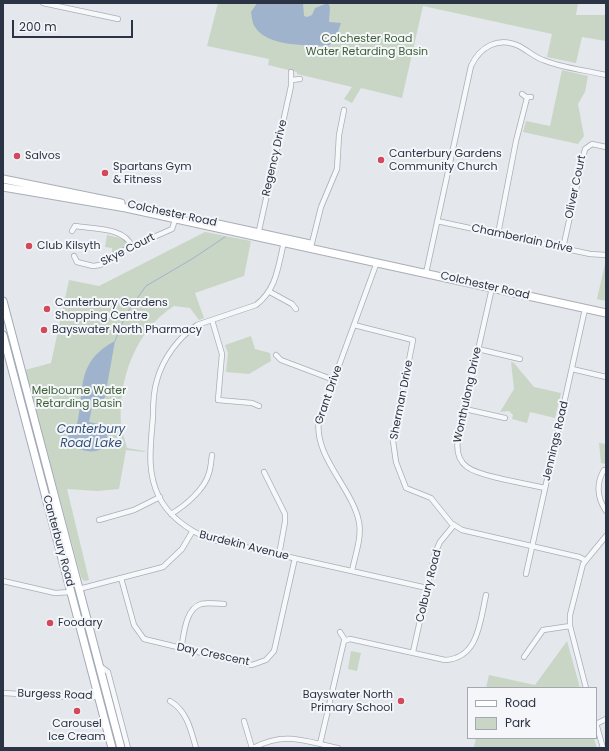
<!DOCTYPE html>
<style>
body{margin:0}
#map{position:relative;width:609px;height:751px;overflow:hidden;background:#e4e7ec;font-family:Poppins,sans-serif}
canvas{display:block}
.frame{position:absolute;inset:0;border:4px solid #2b3445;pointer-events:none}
.legend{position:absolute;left:467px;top:687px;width:130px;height:52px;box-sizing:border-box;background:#f4f6f9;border:1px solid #a4a8b1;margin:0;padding:5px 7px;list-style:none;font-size:12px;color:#2b3445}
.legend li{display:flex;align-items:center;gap:8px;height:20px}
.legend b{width:20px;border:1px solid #a4a8b1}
.scale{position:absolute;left:12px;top:20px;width:121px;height:18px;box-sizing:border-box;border:2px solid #2b3445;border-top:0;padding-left:5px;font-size:12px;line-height:14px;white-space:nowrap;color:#2b3445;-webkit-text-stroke:3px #f4f6f9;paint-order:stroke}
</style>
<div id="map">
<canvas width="609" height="751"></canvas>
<div class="frame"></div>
<ul class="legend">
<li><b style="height:5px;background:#fff"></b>Road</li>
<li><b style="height:11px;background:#c9d6c5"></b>Park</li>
</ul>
<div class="scale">200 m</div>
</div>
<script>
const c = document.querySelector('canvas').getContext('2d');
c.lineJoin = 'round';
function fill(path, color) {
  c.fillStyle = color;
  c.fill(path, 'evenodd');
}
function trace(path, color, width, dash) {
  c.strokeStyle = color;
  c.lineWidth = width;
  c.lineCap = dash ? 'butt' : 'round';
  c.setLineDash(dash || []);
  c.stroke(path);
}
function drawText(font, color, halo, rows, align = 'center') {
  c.font = font + ' Poppins,sans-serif';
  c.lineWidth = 4;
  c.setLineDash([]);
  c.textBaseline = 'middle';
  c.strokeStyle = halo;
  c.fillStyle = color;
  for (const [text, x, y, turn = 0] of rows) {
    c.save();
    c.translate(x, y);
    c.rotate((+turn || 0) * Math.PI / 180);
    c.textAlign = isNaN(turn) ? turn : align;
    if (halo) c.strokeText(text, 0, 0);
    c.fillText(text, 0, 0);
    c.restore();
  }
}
const green = new Path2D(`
 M218,3H578L576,15H606V41L582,37L576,63L547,57L552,34L423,6L402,98L361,88L352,103L344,99L352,87L297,74V72L268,65L269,59L207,46Z
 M562,70L588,76L585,92L578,104L584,136L578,144L523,132L526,121L550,126Z
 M205,232L251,241L244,276L195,293L204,318L199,320L190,308L174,306C136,330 118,379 121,424C122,432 125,440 127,448L145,451V452L126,450L119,489L97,491L67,489L89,580L84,581L81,577L25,370L51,363L69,280L99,286Z
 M107,235L125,239L129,246L112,254V248L105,247Z
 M605,264H606V301L597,299Z
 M251,336L255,349L270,353L271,361L249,374L226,372L228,353L225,345Z
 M511,362L514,363L534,387L561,393L555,418L530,412L527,423L512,419L513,415L509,411L500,412L514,389Z
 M599,443L606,444V464L601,463Z
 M567,641L580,688H486L489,675L535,685Z
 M351,651L361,653L357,671L348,669Z
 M476,738H594L597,748H478L474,747Z`);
const water = new Path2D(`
 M257,3H303L304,16L307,17L312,15L315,8L328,3L330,7L329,22L341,23L335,41L328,46C307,45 267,47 255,27C252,23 252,17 251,12Z
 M115,341L105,397L99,405L92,407L89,422L102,425C119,448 92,461 70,443L66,427L76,429C86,393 73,363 115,341Z`);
const stream = new Path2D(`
 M115,341L126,314L146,286L192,259L225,237`);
const street = new Path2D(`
 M43,3L118,19
 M292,80L300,79
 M522,94L526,97H531
 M437,221L590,254L606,255
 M72,231L75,226C93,229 125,227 132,247
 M498,234L516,141L527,98
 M258,235L291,86V72
 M284,242C278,266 277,289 256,305L197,325C179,337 163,358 157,380C153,392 153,404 153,416C151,444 146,471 159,497C170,518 188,530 209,539L427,588
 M311,247L321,207L337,169L339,135L344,110
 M563,248L585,149L592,144L606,147
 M74,256L77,262L93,266L100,265L120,252L172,229L176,217
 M426,273L471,66C480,47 498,36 519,46C527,50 534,57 543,60C562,68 585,70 606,75
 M492,288L458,439C453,470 478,473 502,479C516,482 531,485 545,488
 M270,292L292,304L296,309
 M212,320L222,354L218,400L252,403L259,406
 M354,325L413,340L393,441L396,462L406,488L431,498L451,523L462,530L579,557L585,560
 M478,349L520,359
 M276,355L281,360L334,380
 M572,369L606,377
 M465,409L505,418
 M604,470C596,483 597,498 606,511
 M264,472L285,514V522L279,555
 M171,514C185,506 205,489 209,473C211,467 211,461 212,455
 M99,520L134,510L160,497
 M352,571C355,555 362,538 359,522C353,489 313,456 319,420L377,262
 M526,574L585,309
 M121,578L134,625L144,639L252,665L266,660L274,651L295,558
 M3,581L55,593L71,592
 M79,589L163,567L182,549L192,532
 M340,632L345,640
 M181,649C184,635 185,609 201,604C208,602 217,604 224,604
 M413,652L435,553L440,542L454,525
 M524,657L543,630L570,626
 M100,666L108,672L128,748
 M586,688L570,626V615L583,564L606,536
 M3,693L89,698L99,696
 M170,701C187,711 191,730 196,748
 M244,721L252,748
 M596,723L603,748
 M596,724L606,719
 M320,744L344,641L350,639L445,660C479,658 480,621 486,595
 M253,748C285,731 304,741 338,748`);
const secondary = new Path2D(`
 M3,179L121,203
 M3,187L126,208L606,313
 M195,219L310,244`);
const primary = new Path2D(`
 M3,301L121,748
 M3,335L112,748`);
const markers = [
 [17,156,4,"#d1495b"],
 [381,160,4,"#d1495b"],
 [105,173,4,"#d1495b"],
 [29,246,4,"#d1495b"],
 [47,309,4,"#d1495b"],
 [44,330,4,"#d1495b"],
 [50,623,4,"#d1495b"],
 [401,701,4,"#d1495b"],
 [77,711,4,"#d1495b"]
];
const parkNames = [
 ["Colchester Road",367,39],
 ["Water Retarding Basin",367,52],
 ["Melbourne Water",79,391],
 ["Retarding Basin",79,404]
];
const poiNames = [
 ["Canterbury Gardens",389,154],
 ["Community Church",389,167],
 ["Salvos",25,156],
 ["Spartans Gym",113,167],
 ["& Fitness",113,180],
 ["Club Kilsyth",37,246],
 ["Canterbury Gardens",55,303],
 ["Shopping Centre",55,316],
 ["Bayswater North Pharmacy",52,330],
 ["Foodary",58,623],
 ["Bayswater North",393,695,"right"],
 ["Primary School",393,708,"right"],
 ["Carousel",77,724,"center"],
 ["Ice Cream",77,737,"center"]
];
const streetNames = [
 ["Regency Drive",275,158,-77],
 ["Oliver Court",576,187,-78],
 ["Colchester Road",172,214,12],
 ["Chamberlain Drive",522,239,12],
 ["Skye Court",128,250,-27],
 ["Colchester Road",485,286,13],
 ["Grant Drive",329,395,-71],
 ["Wonthulong Drive",468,395,-78],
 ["Sherman Drive",402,400,-79],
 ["Jennings Road",556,441,-77],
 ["Canterbury Road",58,541,75],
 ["Burdekin Avenue",244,546,14],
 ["Colbury Road",429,586,-76],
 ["Day Crescent",213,655,12],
 ["Burgess Road",55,695,2]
];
const waterNames = [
 ["Canterbury",91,430],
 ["Road Lake",91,444]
];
fill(green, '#c9d6c5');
fill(water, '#9fb4cc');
trace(stream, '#9fb4cc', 1);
trace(street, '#a9aeb7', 6);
trace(secondary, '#a9aeb7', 9);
trace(primary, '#a3abb8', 9);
trace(street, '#f7f8fa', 4.5);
trace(secondary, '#fff', 7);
trace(primary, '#fff', 7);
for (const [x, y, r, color] of markers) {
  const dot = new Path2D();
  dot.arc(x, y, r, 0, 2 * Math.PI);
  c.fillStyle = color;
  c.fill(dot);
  trace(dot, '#f4f6f9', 1.5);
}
drawText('11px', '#3f6138', '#f4f6f9', parkNames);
drawText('11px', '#2b3445', '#f4f6f9', poiNames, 'left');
drawText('11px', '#2b3445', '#f4f6f9', streetNames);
drawText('italic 12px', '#34527a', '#f4f6f9', waterNames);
</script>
